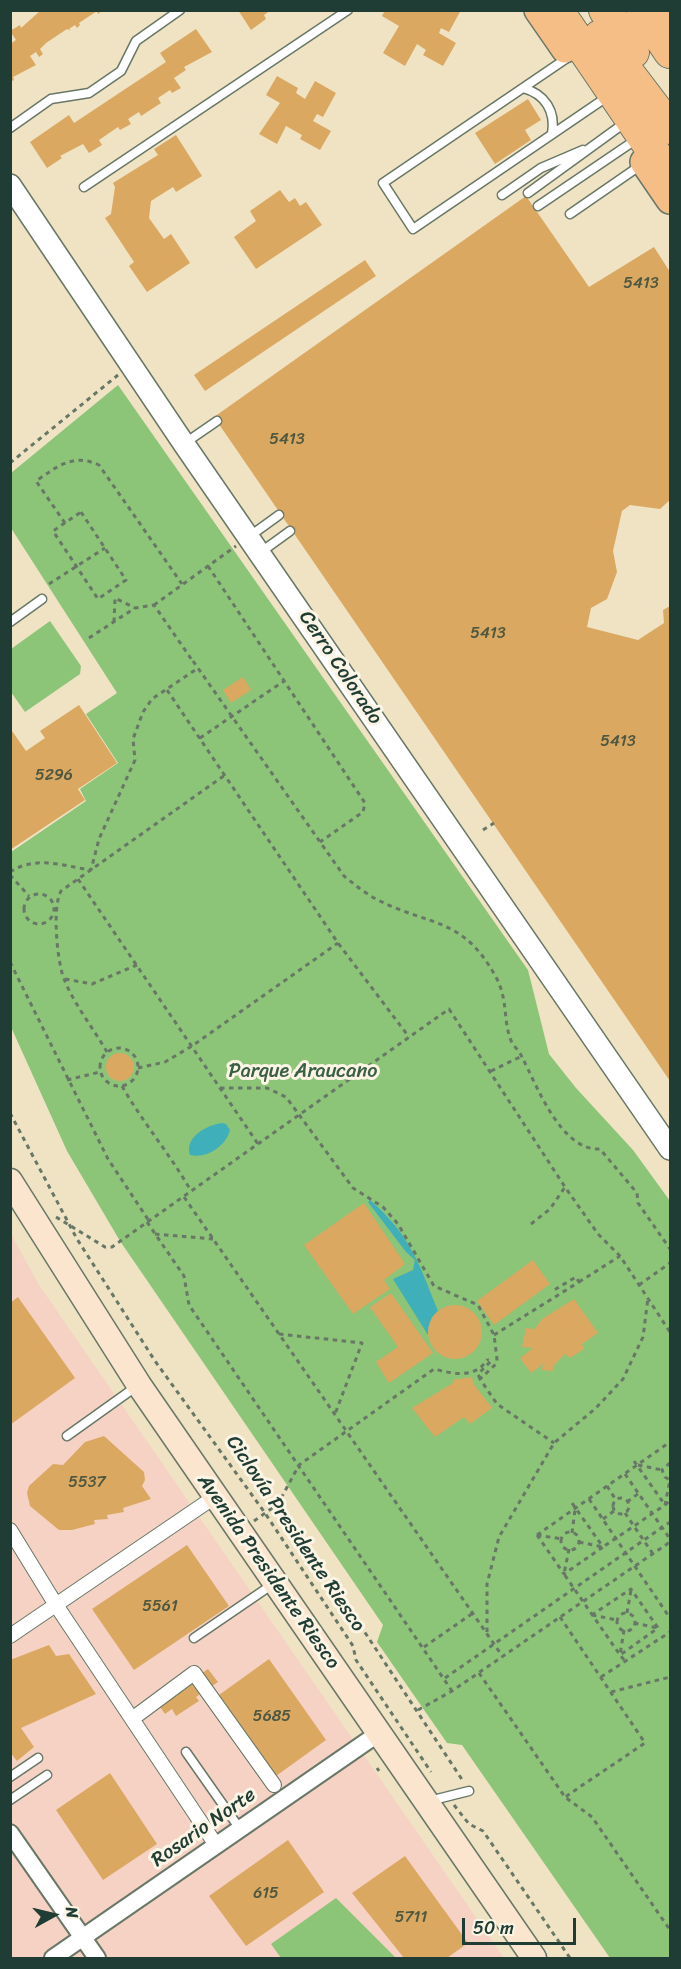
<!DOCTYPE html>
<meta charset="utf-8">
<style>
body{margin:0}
#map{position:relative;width:681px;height:1969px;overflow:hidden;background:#efe3c4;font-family:Sriracha,sans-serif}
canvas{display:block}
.frame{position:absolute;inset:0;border:12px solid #1f3d34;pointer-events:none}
.north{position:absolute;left:24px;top:1885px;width:60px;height:60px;-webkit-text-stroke:4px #fcf5e5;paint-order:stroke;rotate:82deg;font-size:16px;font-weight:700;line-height:24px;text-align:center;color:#1f3d34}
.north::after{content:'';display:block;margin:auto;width:21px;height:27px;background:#1f3d34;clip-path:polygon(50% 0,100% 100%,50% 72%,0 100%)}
.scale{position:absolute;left:462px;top:1918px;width:114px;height:27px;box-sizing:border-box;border:3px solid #1f3d34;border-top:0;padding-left:8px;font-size:18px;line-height:21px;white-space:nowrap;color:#1f3d34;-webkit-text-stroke:4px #fcf5e5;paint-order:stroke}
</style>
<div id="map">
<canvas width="681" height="1969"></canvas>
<div class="frame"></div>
<div class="north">N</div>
<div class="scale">50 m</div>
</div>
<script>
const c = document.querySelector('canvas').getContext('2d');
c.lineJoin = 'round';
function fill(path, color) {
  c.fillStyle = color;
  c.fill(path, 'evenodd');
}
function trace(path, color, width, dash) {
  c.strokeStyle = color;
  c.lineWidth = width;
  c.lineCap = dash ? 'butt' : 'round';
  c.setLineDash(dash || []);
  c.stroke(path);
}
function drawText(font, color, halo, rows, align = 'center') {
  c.font = font + ' Sriracha,sans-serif';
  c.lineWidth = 6;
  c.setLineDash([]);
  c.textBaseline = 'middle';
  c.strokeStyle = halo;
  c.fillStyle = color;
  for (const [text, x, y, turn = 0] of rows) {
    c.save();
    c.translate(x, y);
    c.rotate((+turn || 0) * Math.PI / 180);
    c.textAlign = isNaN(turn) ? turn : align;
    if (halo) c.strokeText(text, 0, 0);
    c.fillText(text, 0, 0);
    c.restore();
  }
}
const built = new Path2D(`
 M10,1232L39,1285L504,1958H11Z`);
const green = new Path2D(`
 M118,385L528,970L549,1054L576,1088L633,1150L670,1201V1958H610L462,1745L447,1743L377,1642L383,1625L120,1241L67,1151L11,1027V852L86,801L80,789L118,763L86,714L117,693L11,528V473Z
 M50,621L81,666L80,674L25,712L11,692V649Z
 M336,1898L396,1958H281L271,1944Z`);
const water = new Path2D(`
 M222,1123L226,1124L230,1130C226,1146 207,1159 190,1155C184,1137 207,1125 222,1123Z
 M370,1200C410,1235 419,1263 438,1311L432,1317L428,1335L393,1279L413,1270L415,1260L406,1252L368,1202Z`);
const building = new Path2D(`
 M41,10H103L98,14L97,11L79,23L80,25L77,28L75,25L69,29L71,31L67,29L46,43L40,49L43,54L39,57L36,52L30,56L36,65L13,77L14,80L10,82V44L16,40L10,31L20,25L21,28Z
 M238,10H271L264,15L266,19L251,30Z
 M385,10H461L449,32L441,28L439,33L456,43L443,66L423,55L426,50L417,44L405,66L383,53L399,26L382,16Z
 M196,29L212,52L184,67L186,70L174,78L181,88L172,93L170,90L158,98L161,103L141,116L139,112L128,119L131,124L120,130L118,127L99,140L102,145L89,153L83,144L60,156L62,158L47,168L30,142L69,115L74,123L166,62L160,53Z
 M277,76L298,88L296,93L305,99L315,81L336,93L323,117L317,114L313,121L331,131L320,150L300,139L302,135L286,126L277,144L259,134L280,103L266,95Z
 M528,99L541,120L525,130L531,140L495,164L475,133Z
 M176,135L202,176L176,192L173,187L151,201L149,218L164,239L171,234L190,263L147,292L129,266L134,262L105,218L111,214L115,187L113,183L158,155L154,149Z
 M280,190L289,202L295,198L300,206L306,202L322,225L256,269L234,237L256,221L250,211Z
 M526,196L589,287L654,247L670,272V500L660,509L630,505L622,511L613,551L617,572L607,599L591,608L587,627L638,640L664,623L663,610L670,606V1081L214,417Z
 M365,260L376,276L205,391L194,375Z
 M243,677L251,690L231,703L223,690Z
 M79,705L117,763L78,789L85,800L10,850V728L26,751L45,738L40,731Z
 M106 1067a14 14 0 1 1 28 0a14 14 0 1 1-28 0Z
 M364,1203L405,1264L384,1280L390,1289L353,1314L304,1245Z
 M533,1260L550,1284L494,1325L477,1301Z
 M391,1293L433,1353L389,1383L376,1362L398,1347L370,1307Z
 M18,1297L75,1378L10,1425V1303Z
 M574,1299L598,1333L582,1344L584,1349L570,1358L565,1354L553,1366V1371L542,1370L543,1364L531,1373L520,1358L533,1348L522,1347L526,1328L535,1329L542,1319Z
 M428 1332a27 27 0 1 1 54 0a27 27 0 1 1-54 0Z
 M472,1377L473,1383L492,1408L470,1424L464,1417L435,1437L412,1408L453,1383V1380Z
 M104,1436L144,1472L145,1480L142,1486L151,1499L123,1508L124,1512L107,1515L108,1519L94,1520L95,1524L72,1530H59L30,1506L27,1493L29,1486L53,1464L63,1465L85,1442Z
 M187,1545L229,1606L134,1670L92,1609Z
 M49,1645L56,1656L69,1654L96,1694L21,1728L34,1747L17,1761L10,1752V1660Z
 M269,1659L326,1740L276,1776L219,1695Z
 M208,1669L218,1682L196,1697L199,1701L176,1716L172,1709L165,1714L158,1704Z
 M110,1773L157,1844L103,1880L56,1810Z
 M288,1840L324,1892L246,1946L209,1896Z
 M405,1856L468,1943L447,1958H404L352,1893Z`);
const path = new Path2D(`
 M10,463L118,375
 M81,512L126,580L98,599L53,531Z
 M65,523L36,481C58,466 73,453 99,465L182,584
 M208,566L365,803L363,812L320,842
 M49,584L105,548
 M154,605L236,546
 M114,622L115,598L135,608
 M89,638L135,608L154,605L192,660
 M193,661L344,876C355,885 366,894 378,900C431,927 462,916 496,977C508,1000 503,1017 510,1038C512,1045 519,1050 522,1057C537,1086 561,1151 600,1149L637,1193L638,1203L670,1249
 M167,690L338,943L409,1037
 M200,738L284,681
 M483,830L494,823
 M10,872C36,855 63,866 91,870L99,839L135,760L133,739L143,712L152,699L198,668
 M10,875L29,896
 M78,879L258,1144
 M24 909a15 15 0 1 1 30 0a15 15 0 1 1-30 0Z
 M10,962L108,1159L149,1221
 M65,979L92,984L137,965
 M100 1067a19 19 0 1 1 38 0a19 19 0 1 1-38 0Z
 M107,1052C93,1028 74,1004 64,979C57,961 52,907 61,891L225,775
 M138,1068L165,1062L192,1046L338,943
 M491,1071L522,1056
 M67,1080L100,1072
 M122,1086C143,1123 170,1154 191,1191
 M220,1088H267L286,1097L353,1188L383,1207L398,1224L434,1286L478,1305L494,1335L497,1359L496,1364L480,1379L497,1404L554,1443
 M10,1113L77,1239L155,1361L265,1513L353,1646L356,1660L431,1772
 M184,1197L503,1657
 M56,1217L105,1247H112L449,1009L565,1187L598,1234L620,1256L670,1332
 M147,1222L184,1276L189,1305L452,1691
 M531,1224L550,1209L565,1187
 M155,1234L213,1239
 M579,1282L620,1256
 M639,1285L670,1263
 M279,1334L362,1343L335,1414
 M494,1335L579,1282L576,1277L554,1290
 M480,1379L478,1374L491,1361L488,1359
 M634,1461L665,1505L670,1501
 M670,1463L662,1470L665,1477L670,1480
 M638,1465L662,1470
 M625,1474L670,1539
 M607,1486L616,1500
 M613 1506a8 8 0 1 1 16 0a8 8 0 1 1-16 0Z
 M589,1499L670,1618
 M627,1502L639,1493
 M625,1513L653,1554
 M603,1519L614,1511
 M254,1521L278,1504L299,1465L434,1369C454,1374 475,1379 488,1359
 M561 1541a9 9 0 1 1 18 0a9 9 0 1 1-18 0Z
 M572,1533L575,1510
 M537,1535L670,1442
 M537,1535L564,1574L603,1547L572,1503
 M537,1535L562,1539
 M579,1542L603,1547L665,1505L670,1480
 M569,1549L564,1574L620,1655L658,1628L631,1589L592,1615
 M627,1613L631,1590
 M617 1622a9 9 0 1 1 18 0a9 9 0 1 1-18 0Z
 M592,1615L617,1620
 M560,1617L645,1743L565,1797
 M634,1623L658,1628
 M360,1625L463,1781
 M624,1630L620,1655L625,1661
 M487,1632V1584L499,1537L554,1443L596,1408L623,1379L643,1337L648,1298
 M424,1647L473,1613
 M479,1673L565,1797L592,1817L670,1930
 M601,1677L670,1632
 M445,1678L670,1522
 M611,1692L670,1677
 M418,1710L452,1691L670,1542
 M377,1768L379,1771
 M454,1805L469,1824L483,1831L570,1958`);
const service = new Path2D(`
 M570,56L383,183L413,229L601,101
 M523,88C545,94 556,111 552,134
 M10,128L51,99L89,93L121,71L136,41L180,10
 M84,187L348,10
 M528,193L619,127
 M502,195L541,168L583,150
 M538,206L631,143
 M570,214L641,165
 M185,443L217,421
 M250,536L279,515
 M261,552L290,531
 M10,622L42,599
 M67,1436L137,1386
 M194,1638L273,1584
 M186,1752L240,1829
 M10,1777L38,1758
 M10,1800L47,1775
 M429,1801L469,1791`);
const pedestrian = new Path2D(`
 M10,1530L56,1605L216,1845
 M10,1636L216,1496
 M132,1719L194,1673L274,1785`);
const minor = new Path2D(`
 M10,1833L97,1958
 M53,1958L379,1733`);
const tertiary = new Path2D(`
 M10,185L184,444L670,1149`);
const secondary = new Path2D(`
 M10,1181L139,1385L534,1958`);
const primary = new Path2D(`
 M538,10L565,49
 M644,162L670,200`);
const motorway = new Path2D(`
 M557,10L670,176
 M605,10L633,52
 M642,10L670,52
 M670,10V11
 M600,36L670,128`);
const numberNames = [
 ["5413",641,284],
 ["5413",287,440],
 ["5413",488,634],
 ["5413",618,742],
 ["5296",54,776],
 ["5537",87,1483],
 ["5561",160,1607],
 ["5685",272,1717],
 ["615",266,1894],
 ["5711",411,1918]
];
const streetNames = [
 ["Cerro Colorado",340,668,56],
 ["Ciclovía Presidente Riesco",295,1534,56],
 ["Avenida Presidente Riesco",268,1572,55],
 ["Rosario Norte",204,1828,-35]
];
const parkNames = [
 ["Parque Araucano",303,1072]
];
fill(built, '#f6d2c5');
fill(green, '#8cc478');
fill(water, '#3fafb9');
fill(building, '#dba862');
trace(service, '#687766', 11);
trace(pedestrian, '#687766', 16);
trace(minor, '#687766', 20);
trace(tertiary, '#687766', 24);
trace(secondary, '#687766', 27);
trace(primary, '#687766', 30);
trace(motorway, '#687766', 34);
trace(path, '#687766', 3, [4.5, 4.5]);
trace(service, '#fff', 8);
trace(pedestrian, '#fff', 14);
trace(minor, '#fff', 16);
trace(tertiary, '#fff', 21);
trace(secondary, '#fbe5cf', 24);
trace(primary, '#f6be87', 27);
trace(motorway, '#f6be87', 32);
drawText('16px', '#4e5840', null, numberNames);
drawText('20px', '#1f3d34', '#fcf5e5', streetNames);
drawText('20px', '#3a5f45', '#fcf5e5', parkNames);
</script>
